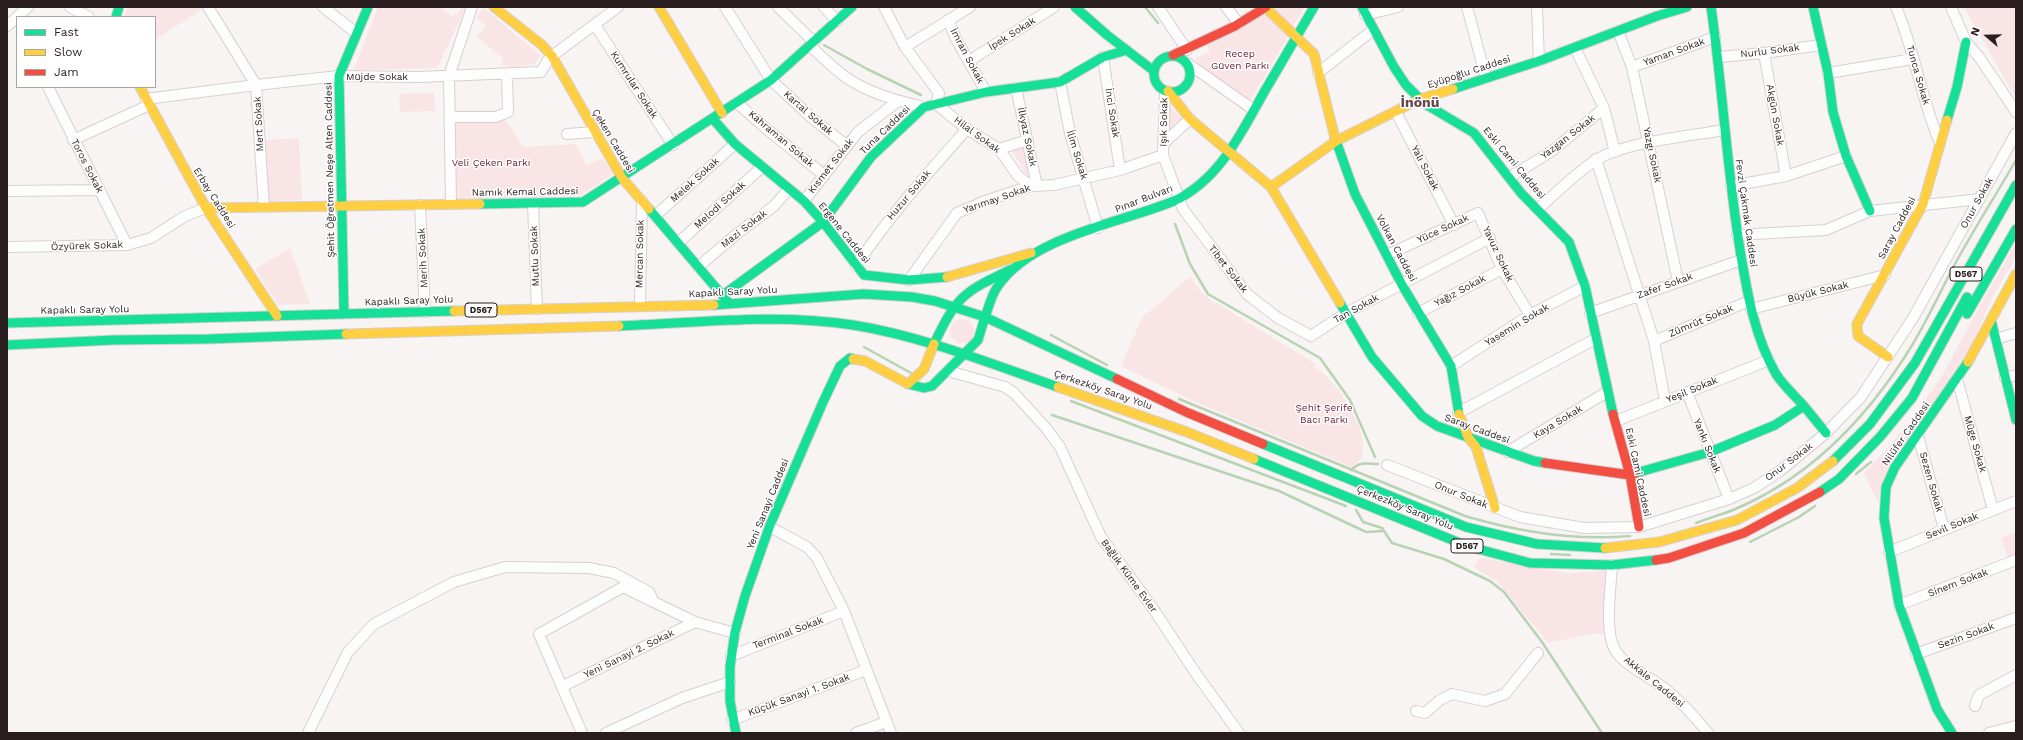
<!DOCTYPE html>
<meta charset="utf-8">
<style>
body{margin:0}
#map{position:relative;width:2023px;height:740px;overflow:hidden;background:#f8f4f4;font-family:"Work Sans",sans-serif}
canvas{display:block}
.frame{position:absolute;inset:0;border:8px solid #2a1d1f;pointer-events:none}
.legend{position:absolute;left:16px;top:16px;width:140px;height:72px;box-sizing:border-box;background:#fff;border:1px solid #aaa5a5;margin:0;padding:5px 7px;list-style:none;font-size:12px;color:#2a1d1f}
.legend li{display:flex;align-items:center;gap:8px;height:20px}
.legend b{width:20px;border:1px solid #aaa5a5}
.north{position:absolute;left:1967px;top:16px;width:40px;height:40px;-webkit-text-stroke:3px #fff;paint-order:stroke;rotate:290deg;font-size:11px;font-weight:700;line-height:16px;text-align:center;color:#2a1d1f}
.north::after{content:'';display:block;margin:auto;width:14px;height:18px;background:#2a1d1f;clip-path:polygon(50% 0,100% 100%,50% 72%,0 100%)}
</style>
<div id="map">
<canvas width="2023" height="740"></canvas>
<div class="frame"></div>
<ul class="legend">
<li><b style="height:5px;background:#16e098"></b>Fast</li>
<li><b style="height:5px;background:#ffcf43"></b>Slow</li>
<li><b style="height:5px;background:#f24e42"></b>Jam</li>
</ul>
<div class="north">N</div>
</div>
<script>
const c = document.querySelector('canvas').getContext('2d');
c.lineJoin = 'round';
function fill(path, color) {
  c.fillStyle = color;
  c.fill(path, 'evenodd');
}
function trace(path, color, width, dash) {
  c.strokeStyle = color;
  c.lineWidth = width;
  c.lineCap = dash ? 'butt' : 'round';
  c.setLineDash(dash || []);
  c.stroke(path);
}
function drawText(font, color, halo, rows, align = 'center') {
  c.font = font + ' "Work Sans",sans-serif';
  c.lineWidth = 3;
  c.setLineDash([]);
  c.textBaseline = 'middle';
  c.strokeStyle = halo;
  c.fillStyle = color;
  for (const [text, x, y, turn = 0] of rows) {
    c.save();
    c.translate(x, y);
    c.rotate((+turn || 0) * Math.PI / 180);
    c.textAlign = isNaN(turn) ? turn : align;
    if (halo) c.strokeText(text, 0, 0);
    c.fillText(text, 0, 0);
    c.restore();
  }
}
const green = new Path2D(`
 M128,7H200L201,10L155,40V17H123Z
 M378,7H441L453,17L463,7H466L437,68L354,70Z
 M1273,7H1304L1292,28Z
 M1964,7H2016V98Z
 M484,8L541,56L534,64L514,68L502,65L503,58L477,37L486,26L476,17Z
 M1267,13L1289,35L1249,102L1210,74L1195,59L1210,51L1207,45Z
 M434,93L435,111L400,112L399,94Z
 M1167,107H1170L1181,118V123L1167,134Z
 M506,121L524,147L576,144L586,165L602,158L613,174L580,196L455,199L453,127L457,122Z
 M299,138L302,200L269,202L266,140Z
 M1024,144L1030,169L1028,174H1026L1011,149Z
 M2016,243V257L1991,300L1967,356L1882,483L1878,502L1864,474L1906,427L1942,376L1978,309Z
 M290,248L310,304L278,305L255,269Z
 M1190,277L1200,291L1208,298L1316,364L1314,367C1334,378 1356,414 1362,436C1364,442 1362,451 1362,458L1352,467L1200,404L1121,366L1142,318Z
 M950 331a12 12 0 1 1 24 0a12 12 0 1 1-24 0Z
 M2016,532V557L2009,560L2001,538Z
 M1480,558L1569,573L1607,571L1608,633L1585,635L1548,643L1497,581L1473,567Z`);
const stream = new Path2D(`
 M1145,7L1158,23
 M824,45L867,69L921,95
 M1175,224L1190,264L1208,294L1320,358L1350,400L1375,457
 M1051,335L1107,365
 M864,347L911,373
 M1179,399L1465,516C1519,532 1574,541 1630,536
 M1071,401L1346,506
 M1052,415L1279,491L1366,532L1383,531
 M1351,470C1360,461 1366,464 1378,464
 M1856,474L1871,462
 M1356,510L1363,522L1382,528L1392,543L1444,559L1490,581L1504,592L1542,642L1602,733
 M1696,523C1708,518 1721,515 1733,510C1810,478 1868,417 1911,347C1927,321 1940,292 1955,264C1974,229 1996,195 2016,160
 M1750,542L1799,517L1815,506
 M1551,554L1570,555`);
const street = new Path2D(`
 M70,7L89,17
 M208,7L256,85L264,207
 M323,7L356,33
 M725,7L771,80L813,119L846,145
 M778,7L814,42
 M824,7L837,21
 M884,7L905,47L939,93L936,104L967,129L999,149L1018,176L1031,186
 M1158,7L1187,50
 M1226,7L1239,24
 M1467,7L1486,78
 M1537,7L1539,61
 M1896,7C1915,51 1921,99 1940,143
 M1951,7L1966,42L1979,57L2016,112
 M1365,15L1398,7
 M948,20L956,39L986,92
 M595,25L673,145
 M7,26L28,7
 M1618,31L1632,67L1678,281
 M810,46C824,58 838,74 855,83C876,95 901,102 924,107
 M905,47L970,7
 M1575,48L1604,108L1615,152
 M1764,53L1786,176
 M1103,57L1120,170
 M1718,57L1764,53L1821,45
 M969,61L1054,7
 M1187,63L1254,110
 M1632,67L1715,37
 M1318,73L1373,30
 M1828,73L1913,59
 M1060,82L1070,133L1098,228
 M48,87L127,245
 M1016,88L1037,186
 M1165,91L1163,155L1183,209L1247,294L1278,318L1311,336L1346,313L1490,238
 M146,99L256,85L339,76L419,77L541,72L548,60L556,53L618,7
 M737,103L769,131L824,175
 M1396,112L1454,225
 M450,117H496L508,112L507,75
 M567,134L594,132
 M73,140L149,105
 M1164,143L1190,119
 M999,149L1028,140
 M1596,159L1654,341L1665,401
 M1510,177L1552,151L1604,108
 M1731,186L1786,176L1846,156
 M7,191L100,190
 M804,201L858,132L898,101
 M451,204L449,76L472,7
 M533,204L537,309
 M420,205L425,312
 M1538,209C1555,194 1578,171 1596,160C1624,142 1690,136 1724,130
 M655,216L735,144
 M1737,235L1826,230L1870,211L1980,199
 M678,243L762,167
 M7,247L127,245L151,238L185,216L206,208
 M1387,255L1478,213L1502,269L1530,315
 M856,266C889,216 928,173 967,129
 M698,267L738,233L774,206L788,190
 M909,280L957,213L985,201L1031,186L1054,185L1120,170L1163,155
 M640,306L642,201
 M1751,309L1885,275
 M1418,313L1502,269
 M1590,313L1741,260
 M1996,339L2016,333
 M1654,341L1749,301
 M1451,366L1530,315L1585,286
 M948,371L1005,387L1014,393L1046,428L1060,447L1101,537L1152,607L1197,675L1239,733
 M2005,378L2016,375
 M1957,379L1993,510
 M1687,392L1729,499
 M1458,413L1595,339
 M1616,421L1769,360
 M1918,436L1944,529
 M1507,452L1607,392
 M1387,465L1520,517L1584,528L1639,527L1729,499L1754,488L1780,471L1826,433L1861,397L1913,318L2016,133
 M770,527L807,547L817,558L844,611L891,733
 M1889,552L2016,501
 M1612,565C1611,587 1604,631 1615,650C1625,667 1653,678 1668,691C1683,704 1696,718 1708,733
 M1899,605L2016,560
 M1916,654L2016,618
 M731,656L844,611
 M563,686L695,622
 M1975,706L1979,695L2016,675
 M1416,711L1425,713L1440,700L1452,694L1485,701L1505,694L1538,653
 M732,720L866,670
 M308,733L348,652L374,624L454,582L505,567L589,568L614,573L649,592L654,602
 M582,733L539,634L623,587L695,622L735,633
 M606,733L682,698L730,682
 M856,733L886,722
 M1989,733L2016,726`);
const fast = new Path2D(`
 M1075,7L1107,35L1154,71
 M1362,7L1394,67L1406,85L1425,104L1474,133L1521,193L1569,242L1585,286L1613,414
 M1711,7C1723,90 1727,173 1741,256C1748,297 1755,337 1776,374C1783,385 1795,396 1804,406
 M1813,7L1828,73L1833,112L1846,156L1870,211
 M116,17L119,7
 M1154 74a18 18 0 1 1 36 0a18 18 0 1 1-36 0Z
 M1453,89L1539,61L1657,16L1687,7
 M713,119L735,144L804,201L823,222L864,275L909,280L947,277
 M1947,120L1957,87L1966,42
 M1335,138L1355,194L1402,285L1451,366L1459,414
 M480,204L583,202L771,80L852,7
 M649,209L728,302
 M723,295L823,222L871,157L924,107L986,92L1060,82L1103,57L1127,50
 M1340,303L1372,357L1422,416L1437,426L1534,461L1545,463
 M714,305L864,294L912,297L935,301L985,317L1117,379
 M344,314L339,76L368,7
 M1967,314L2016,229
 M985,317C989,307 991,295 998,286C1032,236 1121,223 1174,201C1219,180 1240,135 1263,94C1280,65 1297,36 1314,7
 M1991,320L2016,420
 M7,323L454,311
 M619,326C696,323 776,313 853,325C922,336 992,364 1058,387
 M934,344C957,295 964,292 1012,269
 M7,345L114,340L208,339L346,334
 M908,384L924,388L932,386L978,340L985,317
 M1263,444L1466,527L1537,544L1605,548
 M1254,459L1467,546L1530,563L1612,565L1656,560
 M1833,461L1870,424L1915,363L2016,185
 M1636,473L1710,452L1775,425L1804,406L1826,433
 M1820,492L1839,479L1880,437L1912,398L1967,297
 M736,733L730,701V667L735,632L745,596L770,525L823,402L840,366L850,358L853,359
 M1952,733L1937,709L1899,605L1884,518L1886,487L1895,467L1968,362`);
const slow = new Path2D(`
 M494,7L542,45L552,56L622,178L649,209
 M659,7L722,113
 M1266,8L1314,54L1335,138
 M140,87L206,208L277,316
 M1168,91L1190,119L1271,187L1340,303
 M1271,187L1336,141L1420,99L1453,89
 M206,208L480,204
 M947,277L1031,253
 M454,311L714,305
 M346,334L619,326
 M1888,357L1858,336L1857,324L1923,204L1947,120
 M853,359L865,361L908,384L924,369L934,344
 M1968,362L2016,274
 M1058,387L1187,432L1254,459
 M1459,414L1468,437L1476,447L1495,508
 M1605,548L1659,542L1737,520L1797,488L1833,461`);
const jam = new Path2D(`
 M1173,55L1235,26L1266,7
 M1117,379L1186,412L1263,444
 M1613,414L1630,475L1639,527
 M1545,463L1630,475L1636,473
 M1656,560L1669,558L1744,533L1820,492`);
const shields = [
 [1966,274,32],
 [481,310,32],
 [1467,546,32]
];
const shieldNames = [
 ["D567",1966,274],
 ["D567",481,310],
 ["D567",1467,546]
];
const streetNames = [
 ["İpek Sokak",1012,34,-32],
 ["Nurlu Sokak",1770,51,-7],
 ["Yaman Sokak",1674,52,-20],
 ["İmran Sokak",967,56,62],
 ["Eyüpoğlu Caddesi",1469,72,-18],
 ["Tunca Sokak",1918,75,74],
 ["Müjde Sokak",377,77],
 ["Kumrular Sokak",634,85,57],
 ["Kartal Sokak",808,113,41],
 ["İnci Sokak",1112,113,81],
 ["Akgün Sokak",1775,115,80],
 ["Işık Sokak",1164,122,-89],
 ["Mert Sokak",259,124,-93],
 ["Tuna Caddesi",885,130,-44],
 ["Hilal Sokak",977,135,36],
 ["İlkyaz Sokak",1027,137,78],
 ["Yazgan Sokak",1568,137,-38],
 ["Kahraman Sokak",781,139,40],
 ["Çeken Caddesi",613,141,59],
 ["İlim Sokak",1077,155,73],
 ["Yazgı Sokak",1652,155,78],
 ["Eski Cami Caddesi",1514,163,50],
 ["Toros Sokak",87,166,63],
 ["Kısmet Sokak",831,166,-52],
 ["Yalı Sokak",1425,168,63],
 ["Şehit Öğretmen Neşe Alten Caddesi",330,170,-91],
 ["Melek Sokak",695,180,-42],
 ["Namık Kemal Caddesi",525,192,-1],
 ["Huzur Sokak",909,195,-50],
 ["Erbay Caddesi",214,198,58],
 ["Yarımay Sokak",997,199,-19],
 ["Pınar Bulvarı",1144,199,-21],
 ["Onur Sokak",1977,203,-61],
 ["Melodi Sokak",720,205,-42],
 ["Fevzi Çakmak Caddesi",1746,213,82],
 ["Saray Caddesi",1897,228,-62],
 ["Mazi Sokak",744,229,-38],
 ["Yüce Sokak",1443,229,-25],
 ["Ergene Caddesi",844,233,51],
 ["Özyürek Sokak",87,246,-2],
 ["Volkan Caddesi",1396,248,62],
 ["Mercan Sokak",640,254,-89],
 ["Yavuz Sokak",1498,254,65],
 ["Mutlu Sokak",535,256,-92],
 ["Merih Sokak",423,258,-93],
 ["Tibet Sokak",1228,269,52],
 ["Zafer Sokak",1665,286,-20],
 ["Yağız Sokak",1460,291,-28],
 ["Kapaklı Saray Yolu",733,292,-3],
 ["Büyük Sokak",1818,292,-14],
 ["Kapaklı Saray Yolu",409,301,-2],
 ["Tan Sokak",1356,309,-29],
 ["Kapaklı Saray Yolu",85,310,-1],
 ["Zümrüt Sokak",1701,321,-23],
 ["Yasemin Sokak",1517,325,-31],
 ["Çerkezköy Saray Yolu",1103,390,19],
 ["Yeşil Sokak",1692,390,-22],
 ["Kaya Sokak",1558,422,-31],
 ["Saray Caddesi",1477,429,20],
 ["Nilüfer Caddesi",1906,434,-55],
 ["Müge Sokak",1975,444,74],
 ["Yankı Sokak",1707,446,68],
 ["Onur Sokak",1789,462,-37],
 ["Eski Cami Caddesi",1638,472,78],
 ["Sezen Sokak",1931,482,74],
 ["Onur Sokak",1461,495,22],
 ["Yeni Sanayi Caddesi",768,504,-68],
 ["Çerkezköy Saray Yolu",1405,508,22],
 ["Sevil Sokak",1952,526,-22],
 ["Bağlık Küme Evler",1129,576,54],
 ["Sinem Sokak",1958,583,-21],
 ["Terminal Sokak",788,633,-21],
 ["Sezin Sokak",1966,636,-20],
 ["Yeni Sanayi 2. Sokak",629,654,-26],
 ["Akkale Caddesi",1654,682,39],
 ["Küçük Sanayi 1. Sokak",799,695,-20]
];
const parkNames = [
 ["Recep",1240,54],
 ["Güven Parkı",1240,66],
 ["Veli Çeken Parkı",491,163],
 ["Şehit Şerife",1324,408],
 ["Bacı Parkı",1324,420]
];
const districtNames = [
 ["İnönü",1420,103]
];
fill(green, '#f9e4e6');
trace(stream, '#b8d3b4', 2.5);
trace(street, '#d8cfd0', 12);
trace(fast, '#d8cfd0', 11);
trace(slow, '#d8cfd0', 11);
trace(jam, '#d8cfd0', 11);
trace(street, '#fefdfd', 10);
trace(fast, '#16e098', 9);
trace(slow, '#ffcf43', 9);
trace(jam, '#f24e42', 9);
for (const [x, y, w] of shields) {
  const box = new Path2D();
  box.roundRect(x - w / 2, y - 7, w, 14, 3);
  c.fillStyle = '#fff';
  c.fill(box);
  trace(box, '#2a1d1f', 1);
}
drawText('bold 9px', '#2a1d1f', null, shieldNames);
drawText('10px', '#2a1d1f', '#fff', streetNames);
drawText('10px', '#6e2335', '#fff', parkNames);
drawText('bold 14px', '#65464b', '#fff', districtNames);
</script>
